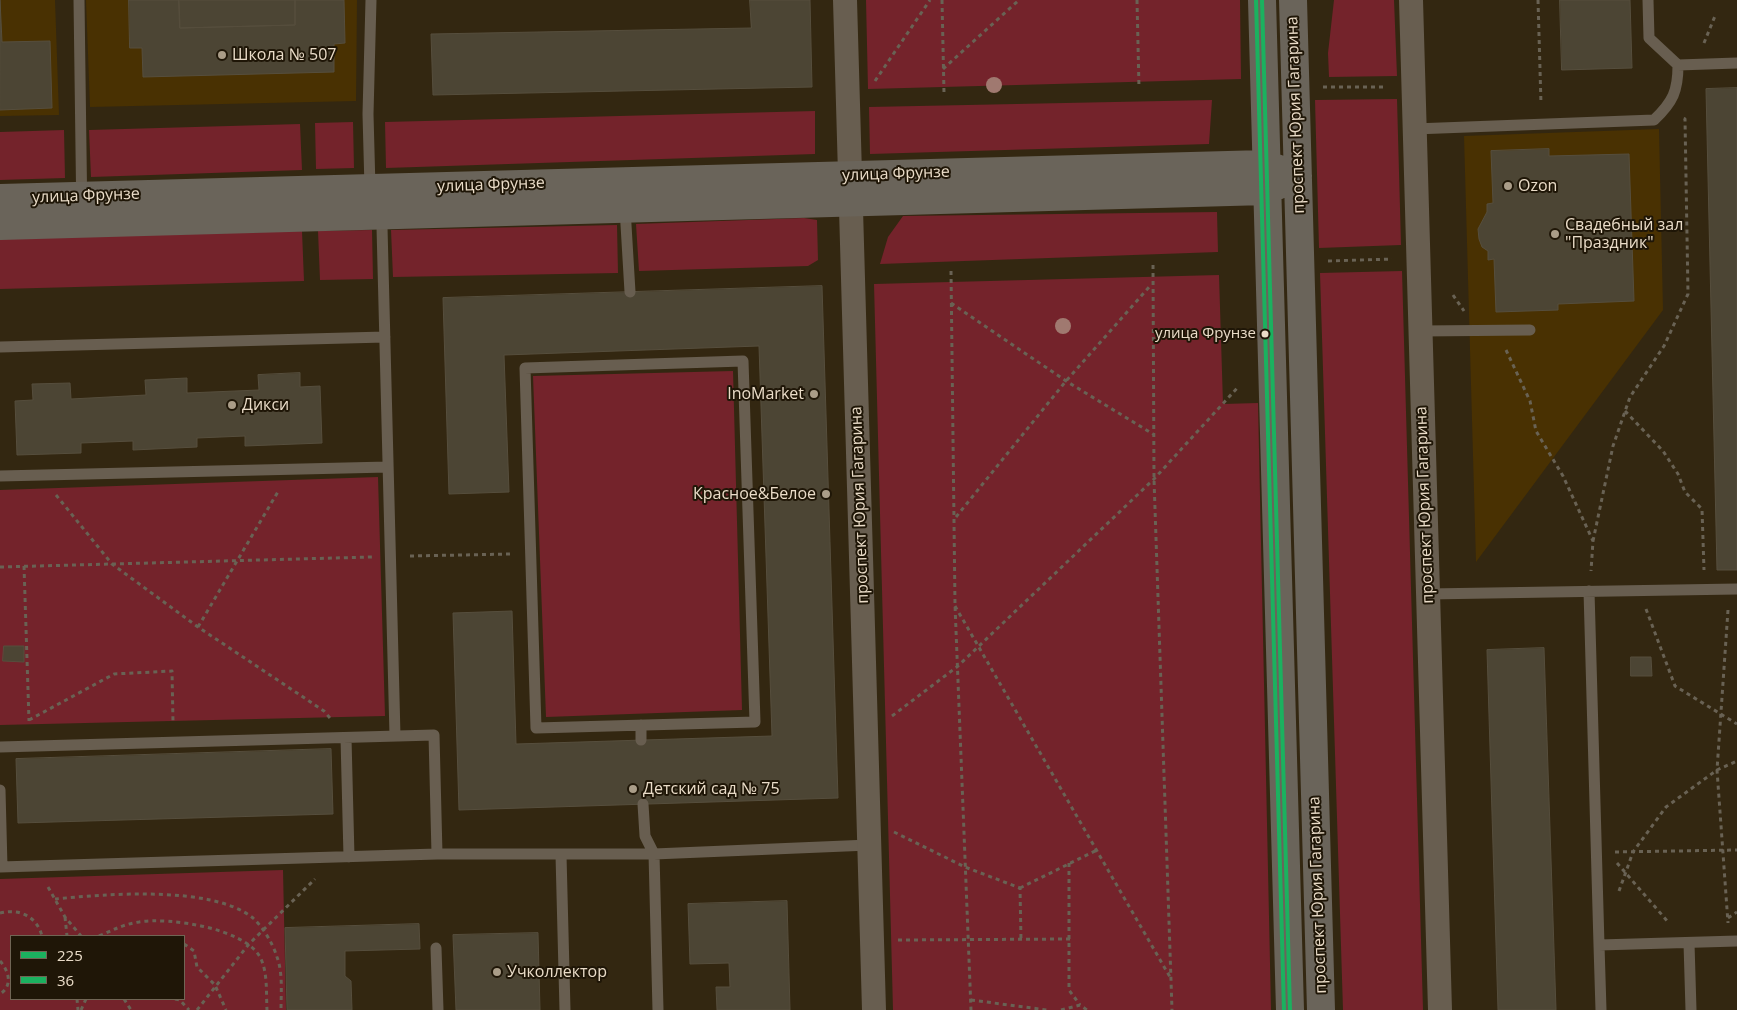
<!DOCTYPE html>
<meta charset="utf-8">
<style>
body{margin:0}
#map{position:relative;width:1737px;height:1010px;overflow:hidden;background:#332711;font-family:"Open Sans",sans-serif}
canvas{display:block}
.legend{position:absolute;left:10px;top:935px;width:175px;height:65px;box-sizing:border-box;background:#1f1607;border:1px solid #706554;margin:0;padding:6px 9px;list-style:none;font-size:15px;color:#eadcc8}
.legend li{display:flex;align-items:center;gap:10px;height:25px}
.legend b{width:25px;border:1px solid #706554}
</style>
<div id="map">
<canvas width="1737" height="1010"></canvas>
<ul class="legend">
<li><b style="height:6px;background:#1bb15f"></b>225</li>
<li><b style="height:6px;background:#1bb15f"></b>36</li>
</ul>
</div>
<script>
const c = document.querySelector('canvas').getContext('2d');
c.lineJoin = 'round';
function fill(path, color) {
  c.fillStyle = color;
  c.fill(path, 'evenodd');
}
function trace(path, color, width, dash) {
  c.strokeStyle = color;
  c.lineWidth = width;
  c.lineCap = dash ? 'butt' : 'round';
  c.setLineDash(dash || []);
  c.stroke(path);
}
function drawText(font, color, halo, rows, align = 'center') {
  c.font = font + ' "Open Sans",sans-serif';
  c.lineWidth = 4;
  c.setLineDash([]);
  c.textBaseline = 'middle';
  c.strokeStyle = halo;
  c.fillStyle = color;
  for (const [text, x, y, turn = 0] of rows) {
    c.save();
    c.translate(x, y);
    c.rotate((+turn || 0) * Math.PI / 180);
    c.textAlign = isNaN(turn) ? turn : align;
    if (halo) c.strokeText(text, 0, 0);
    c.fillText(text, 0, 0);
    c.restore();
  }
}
const built = new Path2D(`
 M0,0H55L59,115L0,116Z
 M86,0H357L356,101L90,107Z
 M1659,129L1663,310L1476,562L1464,136Z`);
const green = new Path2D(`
 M866,0H1240L1241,79L868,89Z
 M1334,0H1394L1397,76L1329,77L1328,53Z
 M1397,99L1401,245L1319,248L1315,100Z
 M1212,100L1209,144L870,154L869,107Z
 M815,111V154L386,168L385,122Z
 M353,122L354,168L316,169L315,123Z
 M300,124L302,170L91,177L89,130Z
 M64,130L65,178L0,180V132Z
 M1217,212L1218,252L880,264L888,237L903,216Z
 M804,218L817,220L818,260L808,266L639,271L636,224Z
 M617,225L618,273L393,277L391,230Z
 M372,230L373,279L320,280L318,231Z
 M302,231L304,281L0,289V239Z
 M1402,271L1423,1010H1343L1320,273Z
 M1219,275L1223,404L1258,403L1271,1010H893L874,284Z
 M733,371L742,710L546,717L533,376Z
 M378,477L385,716L0,725V490Z
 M283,870L286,1010H0V879ZM11,936H184V999H11Z`);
const building = new Path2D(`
 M0,0L2,42L50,41L52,108L0,110Z
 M129,0H179L180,28L295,25V0H344L345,43L334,44V72L143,77L142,48H130Z
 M179,0H295V25L180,28Z
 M750,0H810L812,87L433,95L431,34L751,28Z
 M1560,0H1630L1632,68L1562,70Z
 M1737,88V570H1717L1706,89Z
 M1549,149V156L1629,154L1634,301L1558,304V310L1496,312L1494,259L1488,260V251L1482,247L1479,239L1478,229L1487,212V204L1493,203L1491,151Z
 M822,286L838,798L459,810L453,613L512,611L516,744L772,736L759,346L504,355L509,492L449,494L443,298Z
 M300,373V387L320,386L322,443L245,446V436L197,438V447L133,450V441L81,443V453L17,455L15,401L33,400L32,384L70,383L71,399L146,395L145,380L187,378V393L259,390L258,375Z
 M4,646H24V662L3,661Z
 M1544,648L1556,1010H1498L1487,650Z
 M1631,657H1651L1652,676H1631Z
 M331,749L333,814L18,823L16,759Z
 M787,901L790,1010H717L716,987H730L729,963L690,964L688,904Z
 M419,924L420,949L345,951V976L351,981L352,1010H287L285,928Z
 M538,933L540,1010H456L453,935Z`);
const path = new Path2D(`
 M942,0L944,93
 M1137,0L1139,88
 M1538,0L1541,104
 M1704,43L1715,16
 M943,69L1019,0
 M875,81L930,0
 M1323,87H1387
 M1328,261L1392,259
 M1153,265L1154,479L1172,1010
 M951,271L955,605L971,1010
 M1453,295L1464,311
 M951,303L1066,381L1153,434
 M1506,350L1530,401L1536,431L1563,476L1593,541L1591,571
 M1625,411L1663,451L1678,474L1685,492L1702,509L1704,570
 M56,495L112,564L198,627L324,711L330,718
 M956,517L1066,381L1151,285
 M1593,541L1613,446L1630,397L1664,346L1688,294L1685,119L1682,118
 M410,556L512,554
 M24,566L29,721
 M0,567L372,557
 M955,606L1170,977
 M1646,609L1675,686L1737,724
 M1728,610L1717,770L1728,923
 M198,627L279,490
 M892,716L958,666L1154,479L1239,386
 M29,720L114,674L172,671L173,722
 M894,832L965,867L1020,888L1021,940
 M1615,852L1737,850
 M1069,863V990L1080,1005
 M1617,863L1669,923
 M48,887L65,917L81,936
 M1020,888L1097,850
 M1619,891L1633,852L1666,807L1717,770L1737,761
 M55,899C106,894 212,885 253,918C263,927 273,944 277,957C283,973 281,993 281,1010
 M0,913C20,908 37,917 42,936
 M65,917L67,936
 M1728,918L1737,912
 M99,936C113,930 124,924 139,922C169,917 244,928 260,957C268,972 266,993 267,1010
 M898,940L1070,939
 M184,944L194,951L197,967L215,985L226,1010
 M0,961C9,971 13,986 0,994
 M77,999L78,1010
 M124,999L131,1010
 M175,999L180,1000L189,1010
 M971,1000L1047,1010
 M81,1010L86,999
 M197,1010L249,944L315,879
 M1061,1010L1080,1005L1087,1010`);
const lane = new Path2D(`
 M79,0L82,224
 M1648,0L1649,38L1678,65L1737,63
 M1414,129L1654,120C1673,102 1678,91 1678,65
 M370,188L368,114L371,0
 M381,188L395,736
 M625,208L630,292
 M1421,331L1530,330
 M0,347L385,337
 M743,361L755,722L536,728L525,368Z
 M0,476L388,467
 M1589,591L1599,945L1737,941
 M1428,594L1737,589
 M641,725V740
 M346,738L349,857
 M0,747L434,735L437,854
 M0,790L2,867
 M643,804L645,836L654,854L658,1010
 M561,855L565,1010
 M0,867L437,854H654L869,845
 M1689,943L1691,1010
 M1599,945L1601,1010
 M436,948L438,1010`);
const street = new Path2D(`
 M845,0L874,1010
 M1411,0L1440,1010`);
const secondary = new Path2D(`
 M1262,0L1290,1010
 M1293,0L1321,1010
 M0,198L1265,164L1298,176
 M0,226L1266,191L1298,176`);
const bus1 = new Path2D(`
 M1262,0L1290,1010`);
const bus2 = new Path2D(`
 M1256,0L1284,1010`);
const trees = [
 [994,85],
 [1063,326]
];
const markers = [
 [222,55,5,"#aa9d88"],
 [1508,186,5,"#aa9d88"],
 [1555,234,5,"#aa9d88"],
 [1265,334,4.5,"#eadcc8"],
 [814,394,5,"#aa9d88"],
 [232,405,5,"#aa9d88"],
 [826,494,5,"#aa9d88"],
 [633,789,5,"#aa9d88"],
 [497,972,5,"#aa9d88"]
];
const busNames = [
 ["улица Фрунзе",1256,334]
];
const poiNames = [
 ["Школа № 507",232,55],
 ["Ozon",1518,186],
 ["Свадебный зал",1565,225],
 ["\"Праздник\"",1565,243],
 ["InoMarket",804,394,"right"],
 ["Дикси",242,405],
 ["Красное&Белое",816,494,"right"],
 ["Детский сад № 75",643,789],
 ["Учколлектор",507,972]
];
const streetNames = [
 ["проспект Юрия Гагарина",1296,115,-92],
 ["улица Фрунзе",896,174,-2],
 ["улица Фрунзе",491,185,-2],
 ["улица Фрунзе",86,196,-2],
 ["проспект Юрия Гагарина",860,505,-92],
 ["проспект Юрия Гагарина",1425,505,-92],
 ["проспект Юрия Гагарина",1318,895,-92]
];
fill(built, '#493102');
fill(green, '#74232b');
fill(building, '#4c4534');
trace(building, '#564e3d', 1);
trace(path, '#696254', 3, [4, 4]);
trace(lane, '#685e50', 11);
trace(street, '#685e50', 24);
trace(secondary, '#6a645a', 28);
trace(bus1, '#1bb15f', 4);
trace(bus2, '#1bb15f', 4);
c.fillStyle = '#a07970';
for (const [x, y] of trees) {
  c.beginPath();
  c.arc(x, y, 8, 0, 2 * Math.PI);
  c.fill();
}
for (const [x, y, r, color] of markers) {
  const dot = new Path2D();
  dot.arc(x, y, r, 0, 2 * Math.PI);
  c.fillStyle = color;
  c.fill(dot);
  trace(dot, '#1f1607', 2);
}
drawText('15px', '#eadcc8', '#1f1607', busNames, 'right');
drawText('16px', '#eadcc8', '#1f1607', poiNames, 'left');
drawText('16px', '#eadcc8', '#1f1607', streetNames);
</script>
